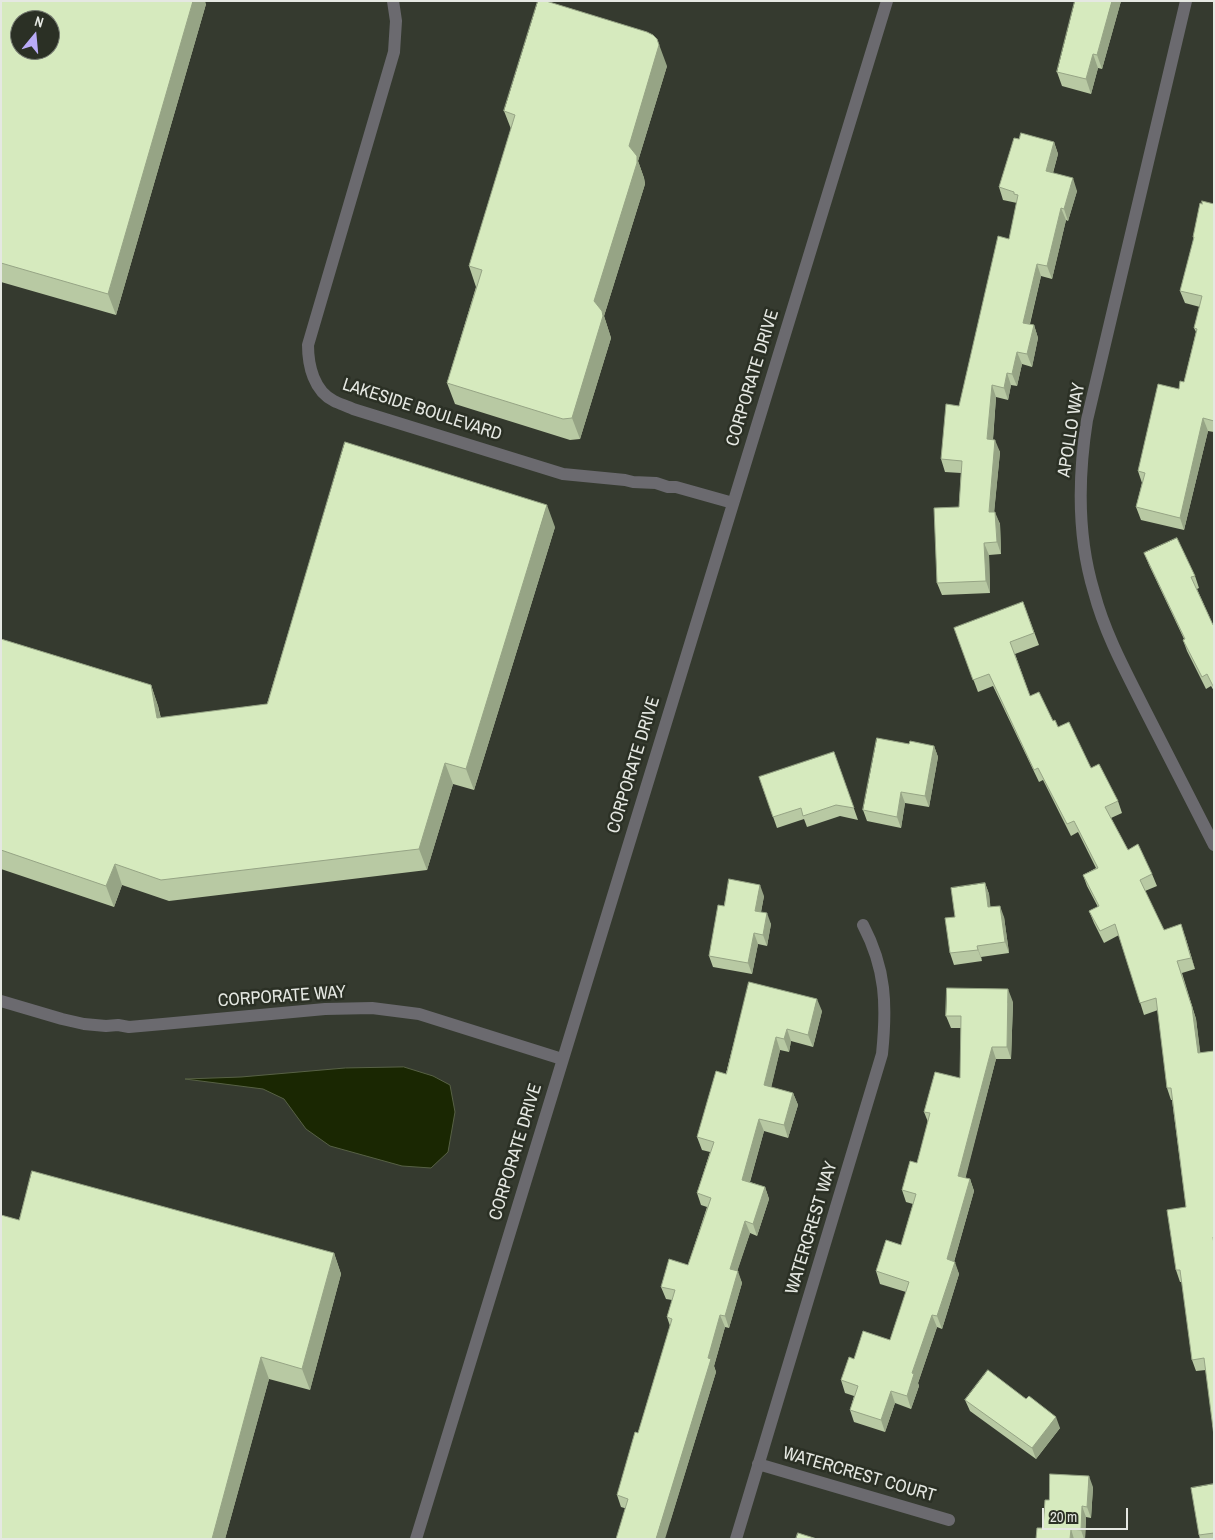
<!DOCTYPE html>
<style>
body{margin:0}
#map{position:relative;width:1215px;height:1540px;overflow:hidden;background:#353a2f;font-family:"Archivo Narrow",sans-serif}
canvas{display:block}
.frame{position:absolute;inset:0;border:2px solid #e5e8e2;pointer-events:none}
.north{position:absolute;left:10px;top:10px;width:50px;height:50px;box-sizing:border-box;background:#2b3025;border:1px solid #757a71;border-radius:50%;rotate:17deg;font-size:14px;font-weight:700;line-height:20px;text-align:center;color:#e5e8e2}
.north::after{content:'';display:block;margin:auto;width:18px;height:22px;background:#b9abf7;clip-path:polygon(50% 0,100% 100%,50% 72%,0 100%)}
.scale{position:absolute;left:1042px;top:1508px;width:86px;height:22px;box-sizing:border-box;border:2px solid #e5e8e2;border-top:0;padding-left:6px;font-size:15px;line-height:18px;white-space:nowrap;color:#e5e8e2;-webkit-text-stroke:4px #2b3025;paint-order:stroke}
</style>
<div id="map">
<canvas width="1215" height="1540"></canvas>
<div class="frame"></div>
<div class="north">N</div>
<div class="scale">20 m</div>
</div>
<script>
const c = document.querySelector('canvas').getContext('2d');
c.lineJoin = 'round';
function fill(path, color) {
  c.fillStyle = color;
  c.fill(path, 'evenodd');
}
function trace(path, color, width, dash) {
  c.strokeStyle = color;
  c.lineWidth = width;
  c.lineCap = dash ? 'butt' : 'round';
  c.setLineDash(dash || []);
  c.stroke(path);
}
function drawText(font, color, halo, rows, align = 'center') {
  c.font = font + ' "Archivo Narrow",sans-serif';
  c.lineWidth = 5;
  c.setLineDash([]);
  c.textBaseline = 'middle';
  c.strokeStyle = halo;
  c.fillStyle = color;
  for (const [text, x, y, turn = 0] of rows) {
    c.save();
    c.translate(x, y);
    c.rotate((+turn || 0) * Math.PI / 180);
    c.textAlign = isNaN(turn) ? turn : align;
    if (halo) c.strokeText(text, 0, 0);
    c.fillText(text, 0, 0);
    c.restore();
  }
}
const water = new Path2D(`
 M404,1067L433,1076L450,1085L455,1112L448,1152L431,1168L402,1166L330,1146L306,1129L284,1099L263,1089L185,1079L241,1077L345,1068Z`);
const minor = new Path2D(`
 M393,1L396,21L394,52L308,345C308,366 314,391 334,401C340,404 347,406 353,409L563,474L625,480L633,482L656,483L668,487H676L733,503
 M1186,1L1087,420C1078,477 1077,536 1094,592C1105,634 1126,672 1145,710C1168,755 1191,800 1214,845
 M1,1001L62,1019L84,1024L106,1026L118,1025L129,1027L163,1024L325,1009L372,1008L419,1014L562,1059
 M758,1464L949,1520
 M416,1539L887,1
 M736,1539L882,1054C887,1005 886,969 863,925`);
const wall = new Path2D(`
 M1,1L206,4L116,315L1,282Z
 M1121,1L1102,69L1098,68L1091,94L1062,86L1057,72Z
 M667,66L638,161L644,178L645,184L604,316L611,338L580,439L570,440L455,404L447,383L476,287L469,266L511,129L504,111Z
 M1019,139L1054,142L1058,154L1053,173L1077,191L1068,221L1066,220L1052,279L1041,276L1030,324L1034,325L1038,338L1032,367L1022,364L1017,386L1011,385L1008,400L996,397L993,440L1000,452L994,512L1000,524L1001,554L989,555L990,593L942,595L937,583L959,507L961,473L945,472L941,459L959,406L1009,239L1017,203L1003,200L999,187Z
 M1214,204V432L1208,431L1184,530L1141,520L1136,507L1142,483L1138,471L1179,389L1184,382L1196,332L1194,328L1200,307L1185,303L1180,291L1194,239L1193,237Z
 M555,527L474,790L453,784L427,870L169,901L122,885L114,907L1,869V639L151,685L158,706L161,718L267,704Z
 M1144,553L1195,576L1199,588L1197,589L1213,625L1214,624V691L1211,686L1206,689L1187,651L1183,640L1184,639L1149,565Z
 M1023,602L1039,645L1015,654L1030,696L1058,727L1118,801L1122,813L1111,818L1128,850L1152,874L1157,886L1145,891L1164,930L1185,936L1195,969L1182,973L1196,1019L1200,1053L1214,1051V1436L1206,1370L1196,1371L1192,1360L1182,1282H1180L1176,1270L1186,1207L1172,1100H1171L1167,1088L1158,1010L1144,1015L1119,935L1104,943L1094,923L1089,911L1098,907L1087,886L1083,875L1096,868L1078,832L1071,836L1043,780L1039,782L993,686L978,692L954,628Z
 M909,744L934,746L938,757L929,807L905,803L901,828L867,821L863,810Z
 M834,752L858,820L840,816L807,827L804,819L777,828L759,777Z
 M985,883L989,894L990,907L1004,917L1009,953L981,957L982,961L954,965L950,953L955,917Z
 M764,896L761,912L771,924L767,946L758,944L752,974L713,967L709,956L724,906Z
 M749,982L822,1011L813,1047L791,1041L789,1052L780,1050L771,1087L793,1093L798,1105L788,1138L764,1131L750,1182L765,1187L769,1199L757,1236L750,1233L737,1271L742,1283L729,1328L725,1327L714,1366L716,1372L670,1522L621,1507L617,1495L638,1433L670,1326L667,1317L672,1300L666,1299L661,1287L688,1265L707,1207L701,1205L697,1193L710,1152L702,1150L697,1137L726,1074Z
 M1013,1002L1011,1059H996L965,1178L970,1179L974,1191L954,1262L959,1274L942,1329L937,1327L918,1383L919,1386L911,1409L895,1403L885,1432L854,1422L850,1410L854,1396L845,1393L841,1380L854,1359L890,1340L906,1292L880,1284L876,1271L901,1245L913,1204L906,1202L902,1190L917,1163L928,1122L924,1112L960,1078L961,1028H951L946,1016Z
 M19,1220L334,1253L341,1274L310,1390L269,1379L225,1539H1Z
 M965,1400L1060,1428L1036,1459L970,1411Z
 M1214,1484V1539H1200L1199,1535Z
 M1093,1487L1091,1518L1086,1517L1085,1539H1036L1043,1528L1049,1500Z`);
const shadedWall = new Path2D(`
 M193,1H205L206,4L116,315L108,294Z
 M1112,1H1121L1102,69L1097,55Z
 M657,39L667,66L638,161L644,178L645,184L604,316L611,338L580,439L572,418L594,301L629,146Z
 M1093,54L1098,68L1091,94L1086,79Z
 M1054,142L1058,154L1050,183L1046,171Z
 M1073,178L1077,191L1068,221L1064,209Z
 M1061,208L1066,220L1052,279L1047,266Z
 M1037,264L1041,276L1027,335L1023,323Z
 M1034,325L1038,338L1032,367L1027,354Z
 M1017,352L1022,364L1017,386L1012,374Z
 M1007,373L1011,385L1008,400L1004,388Z
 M992,385L996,397L992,451L987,439Z
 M1203,418L1208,431L1184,530L1180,518Z
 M995,440L1000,452L993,524L989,512Z
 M547,505L555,527L474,790L466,769Z
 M995,512L1000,524L1001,554L997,542Z
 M984,543L989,555L990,593L986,581Z
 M151,685L158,706L165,739L157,718Z
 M934,746L938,757L929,807L925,796Z
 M445,763L453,784L427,870L419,849Z
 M901,792L905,803L901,828L897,817Z
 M115,864L122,885L114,907L106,886Z
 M985,883L989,894L992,919L988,907Z
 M760,885L764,896L759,922L755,911Z
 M1000,906L1004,917L1009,953L1005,942Z
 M767,913L771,924L767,946L763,935Z
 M1181,924L1185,936L1195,969L1191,958Z
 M754,933L758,944L752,974L748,963Z
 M977,946L981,957L982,961L978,950Z
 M1177,961L1196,1019L1202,1065L1198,1053Z
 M1008,989L1013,1002L1011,1059L1007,1047Z
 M817,999L822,1011L813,1047L808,1035Z
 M787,1029L791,1041L789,1052L784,1039Z
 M776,1037L780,1050L769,1097L764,1085Z
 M992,1047L996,1059L963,1188L958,1176Z
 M793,1093L798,1105L788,1138L784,1125Z
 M759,1119L764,1131L747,1192L742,1180Z
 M970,1179L974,1191L951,1272L947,1259Z
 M765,1187L769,1199L757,1236L753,1224Z
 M745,1221L750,1233L734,1281L730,1269Z
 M334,1253L341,1274L310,1390L302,1369Z
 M955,1262L959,1274L942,1329L937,1316Z
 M738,1271L742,1283L729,1328L725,1316Z
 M720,1315L725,1327L714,1366L716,1372L665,1539H656Z
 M932,1315L937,1327L918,1383L919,1386L911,1409L907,1396L912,1373Z
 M261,1357L269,1379L225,1539H212Z
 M891,1391L895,1403L885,1432L881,1420Z
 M1056,1417L1060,1428L1036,1459L1032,1448Z
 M1089,1476L1093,1487L1091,1518L1087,1507Z
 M1082,1506L1086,1517L1085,1539H1084L1081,1530Z
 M1071,1529L1074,1539H1070Z`);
const building = new Path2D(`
 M1,1H193L108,294L1,263ZM20,20H50V50H20Z
 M538,1H546L647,32L653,35L657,39L659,45L629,146L637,156V163L594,301L602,311L603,316L572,418L563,419L447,383L482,270L469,266L515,115L504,111Z
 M1075,1H1112L1097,55L1093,54L1086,79L1057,72Z
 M1021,133L1054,142L1046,171L1073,178L1064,209L1061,208L1047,266L1037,264L1023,323L1034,325L1027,354L1017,352L1012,374L1007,373L1004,388L992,385L987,439L995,440L989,512H995L997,542L984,543L986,581L937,583L934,508L959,507L962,461L941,459L946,404L959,406L998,236L1009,239L1018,195L1014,194V192L999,187L1014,138L1019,139Z
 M1202,201L1214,204V421L1203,418L1180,518L1136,507L1145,473L1138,471L1158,384L1179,389L1180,381L1184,382L1197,329L1194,328L1202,296L1180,291L1194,237H1193L1200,203L1202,204Z
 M345,442L547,505L466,769L445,763L419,849L161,880L115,864L106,886L1,850V639L151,685L157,718L267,704Z
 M1177,538L1195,576L1191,577L1213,625L1214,624V688L1207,674L1202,677L1183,640L1185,639L1144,553Z
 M1023,602L1034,633L1010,642L1030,696L1039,692L1053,721L1055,720L1058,727L1069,722L1091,768L1099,764L1118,801L1105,807L1128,850L1138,844L1152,874L1140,880L1164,930L1181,924L1191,958L1177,961L1192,1007L1198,1053L1214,1051V1237H1213L1214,1245V1436L1204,1358L1192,1360L1180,1270H1176L1167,1210L1186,1207L1171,1088H1167L1156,998L1140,1003L1115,924L1100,931L1089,911L1099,906L1083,875L1098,868L1074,821L1067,824L1038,768L1034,770L989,674L973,680L954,628Z
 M877,738L909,744L910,741L934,746L925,796L901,792L897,817L863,810Z
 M834,752L854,808L836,805L803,816L801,808L773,817L759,777Z
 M729,879L760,885L755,911L767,913L763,935L754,933L748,963L709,956L718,905L724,906Z
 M985,883L988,907L1000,906L1005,942L977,946L978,950L950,953L945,918L955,917L951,888Z
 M749,982L817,999L808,1035L787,1029L784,1039L776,1037L764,1085L793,1093L784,1125L759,1119L742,1180L765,1187L753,1224L745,1221L730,1269L738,1271L725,1316L720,1315L708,1358L711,1359L656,1539H616L628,1499L617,1495L635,1432L638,1433L672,1319L667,1317L675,1290L661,1287L669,1259L688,1265L711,1198L697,1193L714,1142L697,1137L716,1071L726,1074Z
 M947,988L1008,989L1007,1047H992L958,1176L970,1179L947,1259L955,1262L937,1316L932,1315L912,1373L914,1374L907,1396L891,1391L881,1420L850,1410L858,1386L841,1380L849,1357L854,1359L863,1331L890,1340L909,1282L876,1271L886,1240L901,1245L916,1194L902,1190L910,1161L917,1163L930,1113L924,1112L935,1072L960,1078L961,1016H946Z
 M32,1171L334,1253L302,1369L261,1357L212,1539H1V1215L19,1220Z
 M988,1370L1026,1399L1029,1396L1056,1417L1032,1448L965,1400Z
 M1050,1474L1089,1476L1087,1507L1082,1506L1081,1530L1071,1529L1070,1539H1036L1037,1528H1043L1045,1500H1049Z
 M1214,1484V1533L1199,1535L1191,1488Z
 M798,1533L817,1539H796Z`);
const streetNames = [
 ["CORPORATE DRIVE",753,378,-73],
 ["LAKESIDE BOULEVARD",422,410,18],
 ["APOLLO WAY",1072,430,-81],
 ["CORPORATE DRIVE",634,765,-73],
 ["CORPORATE WAY",282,997,-4],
 ["CORPORATE DRIVE",516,1152,-73],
 ["WATERCREST WAY",812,1228,-73],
 ["WATERCREST COURT",859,1475,16]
];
fill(water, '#1a2702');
trace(water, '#576145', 1);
trace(minor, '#6b6a6f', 12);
fill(wall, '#b8c9a3');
fill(shadedWall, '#96a485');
fill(building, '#d6eabe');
trace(building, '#96a485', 1);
drawText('18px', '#e5e8e2', '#2b3025', streetNames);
</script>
